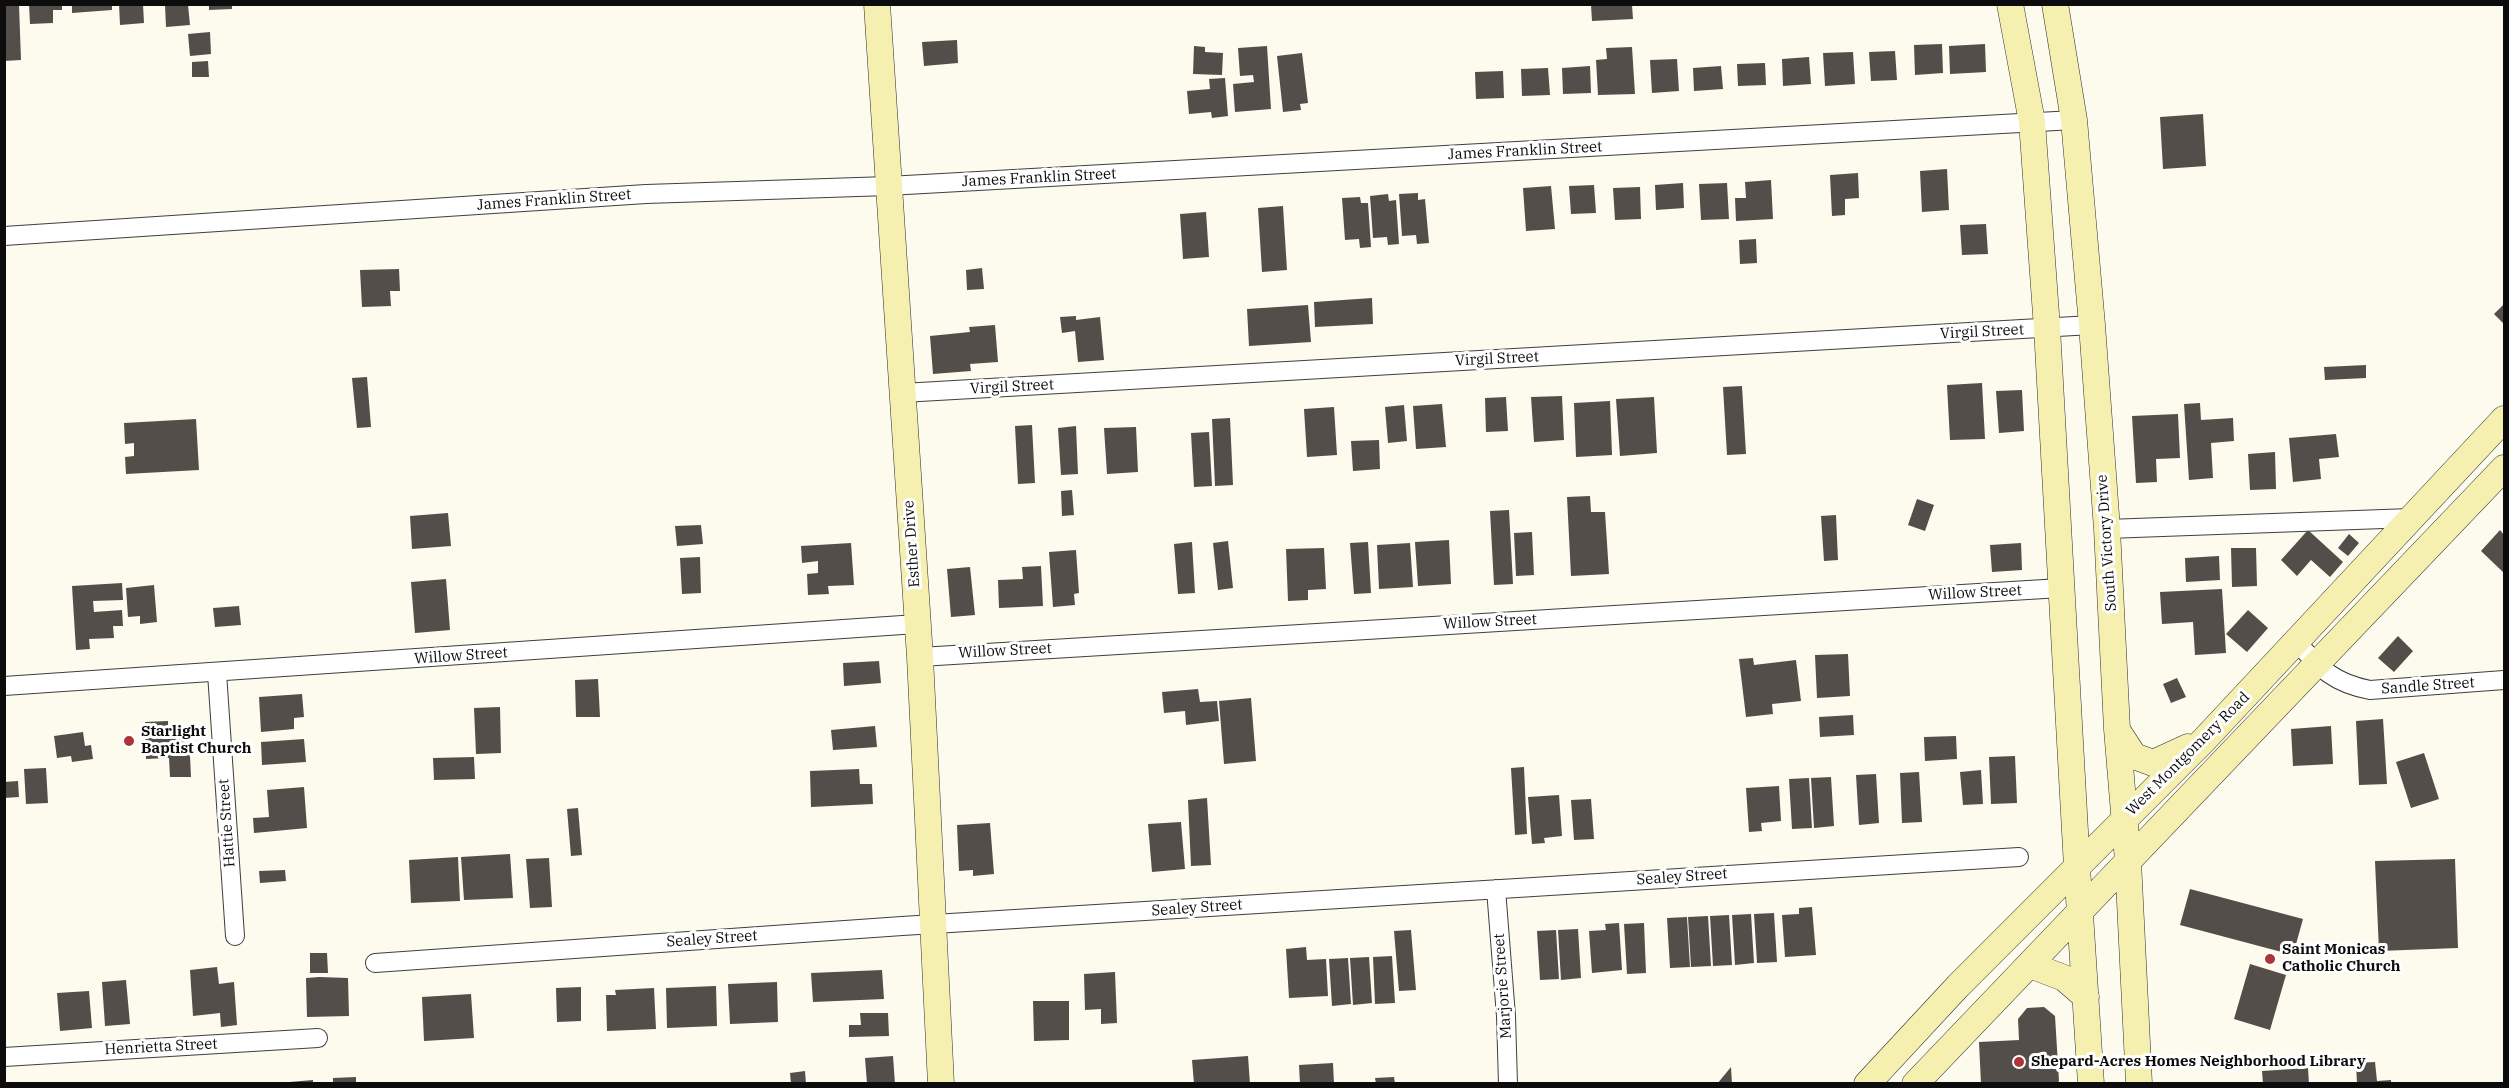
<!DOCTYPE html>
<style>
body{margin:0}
#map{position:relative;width:2509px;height:1088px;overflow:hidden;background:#fdfaee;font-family:"IBM Plex Serif",serif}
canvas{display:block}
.frame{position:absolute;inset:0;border:6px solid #0c0c0c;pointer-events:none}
</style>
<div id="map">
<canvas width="2509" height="1088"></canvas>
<div class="frame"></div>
</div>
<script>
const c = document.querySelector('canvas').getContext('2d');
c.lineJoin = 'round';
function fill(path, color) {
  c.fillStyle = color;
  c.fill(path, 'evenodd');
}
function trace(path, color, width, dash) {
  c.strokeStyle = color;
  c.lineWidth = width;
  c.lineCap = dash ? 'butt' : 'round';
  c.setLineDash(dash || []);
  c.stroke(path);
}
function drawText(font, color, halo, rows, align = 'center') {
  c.font = font + ' "IBM Plex Serif",serif';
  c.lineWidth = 6;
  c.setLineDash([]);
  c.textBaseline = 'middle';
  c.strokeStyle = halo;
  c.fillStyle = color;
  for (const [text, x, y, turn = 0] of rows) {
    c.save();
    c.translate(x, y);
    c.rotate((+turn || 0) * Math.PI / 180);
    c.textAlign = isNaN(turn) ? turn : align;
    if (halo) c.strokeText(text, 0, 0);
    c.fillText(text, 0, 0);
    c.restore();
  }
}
const building = new Path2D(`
 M29,4H62V10H53V23L30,24Z
 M72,4H112V10L72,13Z
 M119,4H143L144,23L120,25Z
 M209,4H232V9L209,10Z
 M19,5L21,60L4,61V6Z
 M165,5H188L190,25L166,27Z
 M1591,5H1632L1633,19L1592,21Z
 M210,32L211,54L190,56L188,34Z
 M957,40L958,63L924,66L922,42Z
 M1942,44L1943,73L1915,75L1914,45Z
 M1985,44L1986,72L1950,74L1949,46Z
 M1194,46L1205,47V52L1223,53L1222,75L1193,74Z
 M1267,46L1271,109L1235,112L1233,84L1254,82L1253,75L1240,76L1238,48Z
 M1632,47L1635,94L1598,95L1596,60L1607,59L1606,48Z
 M1895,51L1897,80L1871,81L1869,52Z
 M1853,52L1855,84L1825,86L1823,53Z
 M1302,53L1308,103L1300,104L1301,110L1283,112L1277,56Z
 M1809,57L1811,84L1783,86L1782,59Z
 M1677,59L1679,91L1652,93L1650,60Z
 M208,61L209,77H192V62Z
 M1765,63L1766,85L1738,86L1737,64Z
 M1590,66L1591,93L1563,94L1562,68Z
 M1721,66L1723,89L1694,91L1693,68Z
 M1548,68L1550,95L1522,96L1521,69Z
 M1503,71L1504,98L1476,99L1475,72Z
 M1225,78L1228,116L1212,118L1211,112L1189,114L1187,91L1210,89L1209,79Z
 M2203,114L2206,166L2163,169L2160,117Z
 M1947,169L1949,210L1922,212L1920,171Z
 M1858,173L1859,198L1845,199V215L1832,216L1830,175Z
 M1771,180L1773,219L1736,221L1735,198H1746L1745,182Z
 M1683,183L1684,208L1656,210L1655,185Z
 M1727,183L1729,219L1701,220L1699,184Z
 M1594,185L1596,213L1571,214L1569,186Z
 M1551,186L1555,229L1526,231L1523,188Z
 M1640,187L1641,219L1615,220L1613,188Z
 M1418,193V200L1425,199L1429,243L1417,244L1416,235L1402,236L1399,194Z
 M1388,194L1389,201L1396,200L1399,244L1388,245L1387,237L1373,238L1370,196Z
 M1360,197L1361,203H1368L1371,247L1360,248L1359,239L1345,240L1342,198Z
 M1283,206L1287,270L1262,272L1258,208Z
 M1206,212L1209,257L1183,259L1180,214Z
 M1986,224L1988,254L1962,255L1960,225Z
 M1756,239L1757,263L1740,264L1739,240Z
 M982,268L984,289L967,290L966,270Z
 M399,269L400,291H390L391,306L362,307L360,270Z
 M1372,298L1373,324L1315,327L1314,302Z
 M2504,304V324L2494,314Z
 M1308,305L1311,342L1249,346L1247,309Z
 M1076,316V320L1100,317L1104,360L1078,362L1075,331L1062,333L1060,317Z
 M995,325L998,362L970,364L971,371L933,374L930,336L970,332L969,327Z
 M2366,365V378L2325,380L2324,367Z
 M367,377L371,427L357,428L352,378Z
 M1982,383L1985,439L1950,440L1947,385Z
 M1742,386L1746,454L1727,455L1723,387Z
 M2022,390L2024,431L1999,433L1996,391Z
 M1562,396L1564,440L1534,442L1531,397Z
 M1506,397L1508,431L1486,432L1485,398Z
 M1654,397L1657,453L1620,456L1616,399Z
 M1610,401L1612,455L1576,457L1574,403Z
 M2200,403L2201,420L2233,418L2234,441L2211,443L2213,478L2189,480L2184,404Z
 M1442,404L1446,447L1416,449L1413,406Z
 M1404,405L1407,441L1388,443L1385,407Z
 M1334,407L1337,455L1307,457L1304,409Z
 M2178,414L2180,458L2156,459L2157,482L2136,483L2132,416Z
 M1230,418L1233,485L1215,486L1212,419Z
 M196,419L199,470L126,474L125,457L134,456V443L125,444L124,423Z
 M1032,425L1035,483L1018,484L1015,426Z
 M1076,426L1078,474L1061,475L1058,428Z
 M1136,427L1138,472L1107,474L1104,428Z
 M1209,432L1212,486L1194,487L1191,433Z
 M2336,434L2339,457L2319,459L2321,479L2293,482L2289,438Z
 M1379,440L1380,469L1353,471L1351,441Z
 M2275,452L2276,489L2250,490L2248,454Z
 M1072,490L1074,515L1062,516L1061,491Z
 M1590,496L1591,512H1605L1609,574L1571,576L1567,497Z
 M1917,499L1934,505L1925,531L1908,525Z
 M1509,510L1513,584L1494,585L1490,511Z
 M448,513L451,546L412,549L410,516Z
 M1836,515L1838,560L1824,561L1821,516Z
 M701,525L703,544L677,546L675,526Z
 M2308,530L2343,562L2330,577L2311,560L2297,576L2281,560Z
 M2500,530L2504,535V573L2481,551Z
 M1532,532L1534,575L1516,576L1514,533Z
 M2349,534L2359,543L2348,556L2338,548Z
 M1449,540L1451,584L1418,586L1415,542Z
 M1228,541L1233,588L1218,590L1213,543Z
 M1192,542L1195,593L1178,594L1174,544Z
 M1368,542L1371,593L1354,594L1350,543Z
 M851,543L854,585L828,586L829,594L808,595L807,574L818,573V561L802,563L801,546Z
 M1410,543L1413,587L1379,589L1377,545Z
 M2021,543L2022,570L1992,572L1990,545Z
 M1324,548L1326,589L1308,590V600L1288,601L1286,549Z
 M2231,548H2256L2257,586L2232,587Z
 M1076,550L1079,593L1074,594L1075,605L1053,607L1049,552Z
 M2219,556L2220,580L2186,582L2185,558Z
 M700,557L701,593L682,594L680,558Z
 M1041,566L1043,606L999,608L998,580L1023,579L1022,567Z
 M970,567L975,615L951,617L947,569Z
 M446,579L450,630L415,633L411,582Z
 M122,583L123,600L93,601L94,612L122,610L123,626H113L114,638L89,639L90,649L76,650L72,586Z
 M154,585L157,622L140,624V616L128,617L126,588Z
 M2222,589L2226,653L2195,655L2193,622L2162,624L2160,592Z
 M239,606L241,625L215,627L213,608Z
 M2248,610L2268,628L2247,652L2226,634Z
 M2398,636L2413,651L2394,672L2378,658Z
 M1848,654L1850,696L1817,698L1815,655Z
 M1753,658L1754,665L1796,660L1801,701L1772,704L1773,714L1746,717L1739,659Z
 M879,661L881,683L844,686L843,663Z
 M2177,678L2186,697L2171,703L2163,684Z
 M598,679L600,717H576L575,680Z
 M1198,689L1200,702L1217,701L1219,721L1186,725L1185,711L1164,713L1162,692Z
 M302,694L304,717L294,718V729L261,732L259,697Z
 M1251,698L1256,761L1224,764L1219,701Z
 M500,707L501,753L476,754L474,708Z
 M1853,715L1854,735L1820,737L1819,717Z
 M2383,719L2387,784L2359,785L2356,721Z
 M168,721V736L189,735L191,777H170L169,758L146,759L145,722Z
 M875,726L877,747L833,750L831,730Z
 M2331,726L2333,764L2293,766L2291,729Z
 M83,732L85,746L91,745L93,759L72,762L71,756L57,758L54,736Z
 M1956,736L1957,759L1925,761L1924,737Z
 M304,739L306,762L262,765L261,742Z
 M2424,753L2439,799L2411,808L2396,762Z
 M2015,756L2017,803L1991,804L1989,757Z
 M474,757L475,779L434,780L433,758Z
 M1524,767L1527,834L1515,835L1511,768Z
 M46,768L48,803L26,804L24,769Z
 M859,769L860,784H872L873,804L811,807L810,771Z
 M1981,770L1983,804L1963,805L1960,772Z
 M1919,772L1922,822L1902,823L1900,773Z
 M1876,774L1879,823L1859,825L1856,775Z
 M1831,777L1834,826L1814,828L1811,778Z
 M1809,778L1812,828L1792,829L1789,779Z
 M18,781L19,797L4,798V782Z
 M1779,786L1781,821L1761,823L1762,831L1749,832L1746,788Z
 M304,787L307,828L254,833L253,818L269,817L267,790Z
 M1559,795L1562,836L1544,838L1545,843L1532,844L1528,797Z
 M1207,798L1211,865L1191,866L1188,800Z
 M1591,799L1594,839L1574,840L1571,800Z
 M578,808L582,855L571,856L567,809Z
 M1181,822L1185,869L1152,872L1148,824Z
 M990,823L994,874L973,876V870L959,871L957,825Z
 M510,854L513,898L464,900L461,857Z
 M458,857L460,901L411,903L409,860Z
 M549,858L552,907L530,908L526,859Z
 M2455,859L2458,948L2379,951L2375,861Z
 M285,870L286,881L260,883L259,871Z
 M2190,889L2303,919L2293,955L2180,925Z
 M1812,907L1816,955L1785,957L1782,915L1799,914V908Z
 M1774,913L1777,962L1757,963L1754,914Z
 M1751,914L1754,963L1735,965L1732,915Z
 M1729,915L1732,965L1713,966L1710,916Z
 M1708,916L1711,966L1691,967L1688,917Z
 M1687,917L1690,967L1670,968L1667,918Z
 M1619,923L1622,970L1592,973L1589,931L1606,930L1605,924Z
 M1644,923L1646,973L1627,974L1624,924Z
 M1578,929L1581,978L1561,980L1558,930Z
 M1411,930L1416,990L1399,991L1394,931Z
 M1556,930L1559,979L1540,980L1537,931Z
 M1306,947L1307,960L1326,959L1328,996L1289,998L1286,949Z
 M310,953H327L328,973H310Z
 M1392,956L1395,1003L1375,1004L1373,957Z
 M1369,957L1372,1003L1353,1005L1350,958Z
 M1348,958L1351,1004L1332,1006L1329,959Z
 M2250,964L2286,975L2270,1030L2234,1019Z
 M217,967L219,984L234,982L237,1025L221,1027L220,1013L193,1016L190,970Z
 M882,970L884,999L813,1002L811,973Z
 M1115,972L1117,1023L1101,1024V1009L1085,1010L1084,974Z
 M319,977L348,978L349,1016L307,1017L306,978Z
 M126,980L130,1024L105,1026L102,982Z
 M777,982L778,1022L730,1024L728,984Z
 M716,986L717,1026L667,1028L666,988Z
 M581,987V1021L557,1022L556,988Z
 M654,988L656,1029L607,1031L606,995H616L615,990Z
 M89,991L92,1028L60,1031L57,993Z
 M471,994L474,1038L424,1041L422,997Z
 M1033,1001H1069V1040L1034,1041Z
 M2044,1007L2055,1016L2059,1081L2057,1084H1981L1979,1042L2019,1040L2018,1019L2027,1008Z
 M860,1013H888L889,1036L849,1037V1025H861Z
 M893,1056L895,1084H867L865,1058Z
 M1248,1056L1250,1084H1194L1192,1060Z
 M2375,1062L2377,1081L2391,1080V1084H2357L2356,1063Z
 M1333,1063L1334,1084H1300L1299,1065Z
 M1731,1067L1732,1084H1717Z
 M2308,1068L2309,1084H2263L2262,1071Z
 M805,1071L806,1084H791L790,1073Z
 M356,1077V1084H333V1078Z
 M1394,1077L1395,1084H1376L1375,1078Z
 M313,1080V1084H289V1082Z`);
const street = new Path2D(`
 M4,236L646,194L888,186L2074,120
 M902,393L2092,325
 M2107,529L2411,518
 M2297,642C2320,669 2334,683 2370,690L2504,680
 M920,657L2061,588
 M217,673L235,936
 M4,686L917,624
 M1496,889L1506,1016L1508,1084
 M375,963L902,926L2019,857
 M4,1057L318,1038`);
const secondary = new Path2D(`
 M877,4L920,657L941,1084
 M2010,4L2032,122L2047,328L2077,867L2091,1084
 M2055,4L2074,120L2092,325L2107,529L2117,729L2128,861L2139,1084
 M2117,730L2134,756L2153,763L2188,747
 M2030,965L2064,978L2086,997
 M1867,1084L1958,986L2204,740L2504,419
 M1915,1084L2504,468`);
const markers = [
 [129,741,6,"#ab3539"],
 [2270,959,6,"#ab3539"],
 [2019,1062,6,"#ab3539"]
];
const streetNames = [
 ["James Franklin Street",1525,151,-3],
 ["James Franklin Street",1039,178,-3],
 ["James Franklin Street",554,200,-4],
 ["Virgil Street",1982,332,-3],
 ["Virgil Street",1497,359,-3],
 ["Virgil Street",1012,387,-3],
 ["South Victory Drive",2107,543,-94],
 ["Esther Drive",912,544,-94],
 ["Willow Street",1975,593,-3],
 ["Willow Street",1490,622,-3],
 ["Willow Street",1005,651,-3],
 ["Willow Street",461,656,-4],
 ["Sandle Street",2428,686,-4],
 ["West Montgomery Road",2188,754,-45],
 ["Hattie Street",227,823,-94],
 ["Sealey Street",1682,877,-4],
 ["Sealey Street",1197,908,-4],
 ["Sealey Street",712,939,-4],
 ["Marjorie Street",1503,986,-94],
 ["Henrietta Street",161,1047,-3]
];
const poiNames = [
 ["Starlight",141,732],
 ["Baptist Church",141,749],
 ["Saint Monicas",2282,950],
 ["Catholic Church",2282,967],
 ["Shepard-Acres Homes Neighborhood Library",2031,1062]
];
fill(building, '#544e4a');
trace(street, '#3f3f3f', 20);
trace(secondary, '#2e2e2e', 27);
trace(street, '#fff', 18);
trace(secondary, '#f5efb0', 26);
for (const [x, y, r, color] of markers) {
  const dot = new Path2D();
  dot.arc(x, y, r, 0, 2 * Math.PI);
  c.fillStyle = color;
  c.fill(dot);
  trace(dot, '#fff', 2);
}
drawText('15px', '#0c0c0c', '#fff', streetNames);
drawText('bold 15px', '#0c0c0c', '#fff', poiNames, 'left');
</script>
